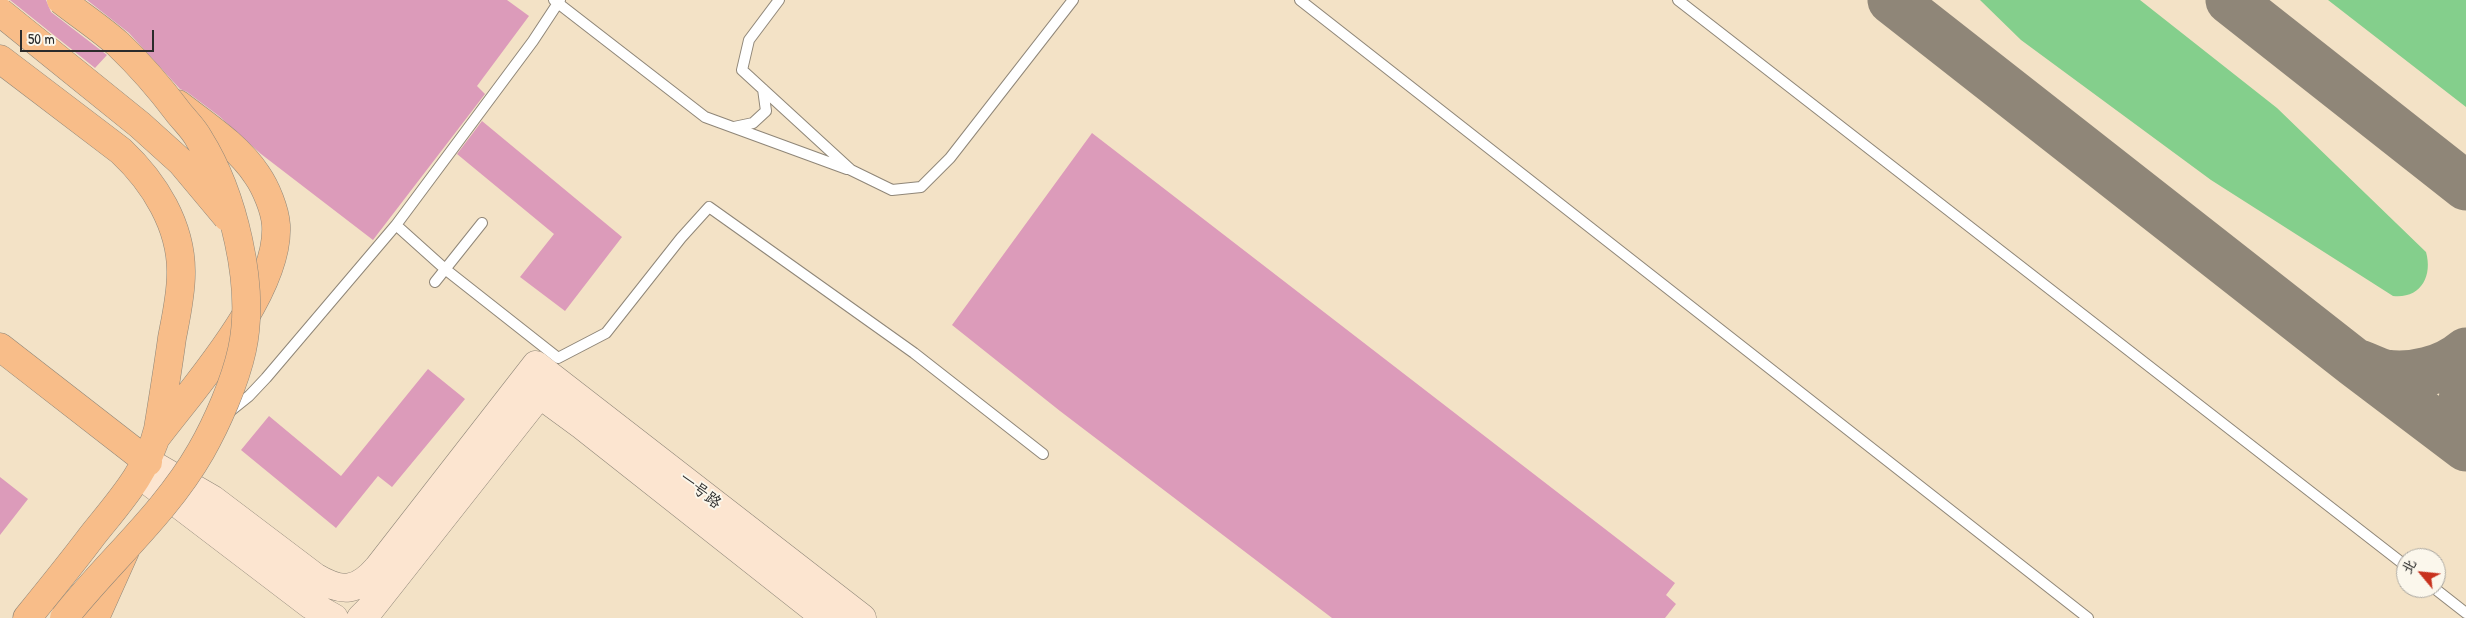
<!DOCTYPE html>
<meta charset="utf-8">
<style>
body{margin:0}
#map{position:relative;width:2466px;height:618px;overflow:hidden;background:#f3e2c6;font-family:"Patrick Hand","LXGW WenKai TC",sans-serif}
canvas{display:block}
.north{position:absolute;left:2396px;top:548px;width:50px;height:50px;box-sizing:border-box;background:#fbf7ec;border:1px solid #a8a59f;border-radius:50%;rotate:298deg;font-size:14px;font-weight:700;line-height:20px;text-align:center;color:#2b2b2b}
.north::after{content:'';display:block;margin:auto;width:18px;height:22px;background:#c8321e;clip-path:polygon(50% 0,100% 100%,50% 72%,0 100%)}
.scale{position:absolute;left:20px;top:30px;width:134px;height:22px;box-sizing:border-box;border:2px solid #2b2b2b;border-top:0;padding-left:6px;font-size:15px;line-height:18px;white-space:nowrap;color:#2b2b2b;-webkit-text-stroke:4px #fbf7ec;paint-order:stroke}
</style>
<div id="map">
<canvas width="2466" height="618"></canvas>
<div class="north">北</div>
<div class="scale">50 m</div>
</div>
<script>
const c = document.querySelector('canvas').getContext('2d');
c.lineJoin = 'round';
function fill(path, color) {
  c.fillStyle = color;
  c.fill(path, 'evenodd');
}
function trace(path, color, width, dash) {
  c.strokeStyle = color;
  c.lineWidth = width;
  c.lineCap = dash ? 'butt' : 'round';
  c.setLineDash(dash || []);
  c.stroke(path);
}
function drawText(font, color, halo, rows, align = 'center') {
  c.font = font + ' "Patrick Hand","LXGW WenKai TC",sans-serif';
  c.lineWidth = 4;
  c.setLineDash([]);
  c.textBaseline = 'middle';
  c.strokeStyle = halo;
  c.fillStyle = color;
  for (const [text, x, y, turn = 0] of rows) {
    c.save();
    c.translate(x, y);
    c.rotate((+turn || 0) * Math.PI / 180);
    c.textAlign = isNaN(turn) ? turn : align;
    if (halo) c.strokeText(text, 0, 0);
    c.fillText(text, 0, 0);
    c.restore();
  }
}
const green = new Path2D(`
 M1980,0H2140L2277,108L2426,252C2433,277 2420,299 2393,296L2211,180L2021,40Z
 M2328,0H2466V107Z`);
const taxiway = new Path2D(`
 M1892,0L2355,363L2466,447
 M2230,0L2466,186
 M2359,364C2368,367 2377,372 2385,374C2412,378 2445,370 2466,352
 M2466,372L2463,402L2466,420`);
const building = new Path2D(`
 M10,0H46L51,12L107,55L95,68Z
 M87,0H507L529,16L477,86L485,94L373,240L261,154L219,116L187,92L180,89L129,33Z
 M482,121L622,237L565,311L520,277L554,234L457,154Z
 M1092,133L1675,583L1666,595L1676,604L1665,618H1332L1060,411L952,325Z
 M428,369L465,399L392,487L378,476L336,528L241,450L269,416L341,476Z
 M0,477L28,499L0,535Z`);
const lane = new Path2D(`
 M554,0L705,117L847,169
 M779,0L749,40L742,70L851,170L892,190L921,187L950,158L1073,0
 M1300,0L2088,618
 M1678,0L2406,566
 M734,127L753,123L766,111L763,89
 M396,225L533,41L560,0
 M435,282L482,223
 M229,412L249,396L266,378L396,225L445,269L558,358L606,333L681,238L709,207L914,353L1043,454
 M2434,588L2466,613`);
const secondary = new Path2D(`
 M523,382L583,426L826,618
 M148,462L212,499L315,577C342,593 357,592 378,568L536,365L862,618
 M151,483L311,605L334,618
 M361,618L371,608L550,381`);
const primary = new Path2D(`
 M0,59L121,151C154,182 182,226 181,274C181,295 176,317 172,338C168,368 163,398 158,429C148,471 119,502 92,536C71,564 49,591 27,618
 M0,347L148,462
 M158,435C197,384 280,291 276,225C275,210 266,188 257,175C238,146 205,125 178,104
 M95,618L125,551`);
const primaryBridge = new Path2D(`
 M61,0C80,15 100,28 118,44C140,65 160,88 178,112C185,121 194,129 199,139C233,193 256,286 242,350C235,382 217,423 201,451C165,514 108,562 64,618
 M0,12L140,125L181,162L227,217`);
const streetNames = [
 ["一号路",700,491,38]
];
fill(green, '#84cf8c');
trace(taxiway, '#8f8678', 49);
fill(building, '#dc9bba');
trace(lane, '#8f8678', 12);
trace(secondary, '#8f8678', 29);
trace(primary, '#8f8678', 29);
trace(lane, '#fff', 10);
trace(secondary, '#fce5d0', 28);
trace(primary, '#f8bd89', 28);
trace(primaryBridge, '#8f8678', 29, []);
trace(primaryBridge, '#f8bd89', 28);
drawText('16px', '#2b2b2b', '#fbf7ec', streetNames);
</script>
